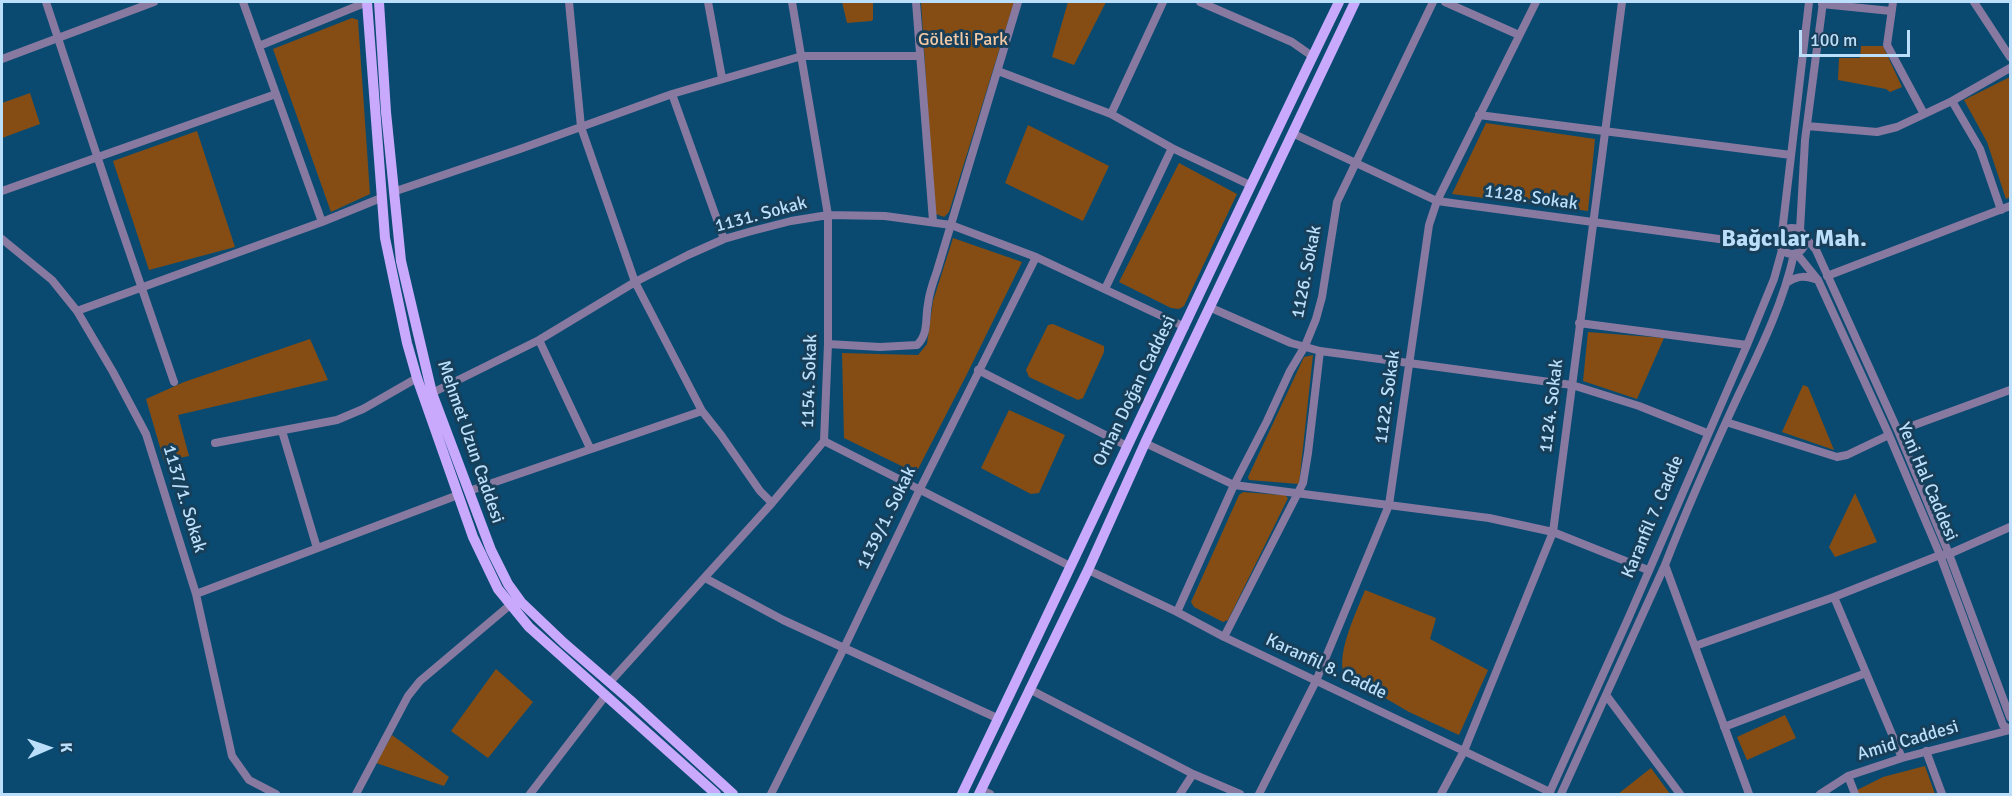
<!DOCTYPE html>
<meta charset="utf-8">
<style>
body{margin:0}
#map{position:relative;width:2012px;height:796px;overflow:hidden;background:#0a4a70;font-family:Signika,sans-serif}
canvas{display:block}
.frame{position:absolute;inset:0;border:3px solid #bbdffb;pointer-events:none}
.north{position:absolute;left:18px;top:718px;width:60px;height:60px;-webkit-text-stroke:4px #173f5a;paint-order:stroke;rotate:88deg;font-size:16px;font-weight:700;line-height:24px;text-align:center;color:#bbdffb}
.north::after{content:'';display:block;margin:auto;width:21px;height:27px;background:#bbdffb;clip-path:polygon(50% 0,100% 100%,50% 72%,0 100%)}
.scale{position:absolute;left:1799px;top:30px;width:111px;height:27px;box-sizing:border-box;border:3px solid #bbdffb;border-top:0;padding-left:8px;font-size:18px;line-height:21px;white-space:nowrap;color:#bbdffb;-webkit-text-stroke:4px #173f5a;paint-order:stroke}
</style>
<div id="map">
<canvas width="2012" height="796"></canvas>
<div class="frame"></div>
<div class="north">K</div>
<div class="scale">100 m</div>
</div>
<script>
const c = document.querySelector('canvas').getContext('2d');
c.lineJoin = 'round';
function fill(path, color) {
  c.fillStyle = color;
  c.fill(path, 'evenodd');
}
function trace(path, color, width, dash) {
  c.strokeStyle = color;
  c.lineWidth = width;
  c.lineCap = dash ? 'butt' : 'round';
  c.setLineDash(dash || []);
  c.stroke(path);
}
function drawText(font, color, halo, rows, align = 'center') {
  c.font = font + ' Signika,sans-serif';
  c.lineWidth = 6;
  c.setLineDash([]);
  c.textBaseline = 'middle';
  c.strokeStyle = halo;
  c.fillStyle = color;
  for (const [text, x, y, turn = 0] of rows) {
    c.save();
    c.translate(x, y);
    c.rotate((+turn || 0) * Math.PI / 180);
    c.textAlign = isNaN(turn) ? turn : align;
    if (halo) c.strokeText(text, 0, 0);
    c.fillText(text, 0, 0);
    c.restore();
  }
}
const green = new Path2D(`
 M842,2H873V20L871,21L847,23Z
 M921,2H1014L949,212L944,217L936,214L934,206Z
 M1068,2H1106L1074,65L1052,57Z
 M352,18L358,20L370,194L331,212L273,49Z
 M1861,46H1883L1902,87L1890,92L1886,89L1838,80L1839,58H1860Z
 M2010,77V197L2006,199L1987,142L1964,100Z
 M30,93L40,124L2,138V103Z
 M1486,123L1595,139L1588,211L1452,194Z
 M1028,125L1109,166L1083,221L1005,183Z
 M197,131L235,247L149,270L113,161Z
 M1179,163L1237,194L1184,306L1179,309L1171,308L1119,282Z
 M953,238L1022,262L967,374L916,473L844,438L842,353L918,355L927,344L933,301Z
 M1053,324L1104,346V352L1083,398L1078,400L1029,377L1026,370L1048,325Z
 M1588,332L1664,338L1637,399L1583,381Z
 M310,339L328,380L178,415L189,456L164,461L146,399L184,382Z
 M1313,355L1299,484L1249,480L1248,477L1304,357Z
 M1803,385L1808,387L1834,450L1782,432Z
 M1009,410L1065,435L1039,493L1031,494L981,468Z
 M1243,492L1280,495H1285L1288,498L1228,620L1223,622L1194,607L1191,602L1239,495Z
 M1855,493L1877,542L1835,557L1829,547Z
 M1365,590L1436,618L1430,639L1488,670L1459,735L1409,712L1344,674C1336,653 1357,611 1365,590Z
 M496,669L533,702L488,758L451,731Z
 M1785,715L1796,738L1747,760L1737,737Z
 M392,735L449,777L444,786L376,763Z
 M1925,766L1935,794H1859L1857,790L1883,777Z
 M1651,768L1670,794H1618Z`);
const minor = new Path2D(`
 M46,2L114,207L174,382
 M243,2L322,222
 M569,2L581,127L635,282L702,411L721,435L760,491L772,503
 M708,2L722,78
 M916,2L933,221
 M1200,2L1292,42L1312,56
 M1445,2L1519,35
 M1893,2L1887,45L1924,114
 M1974,2L2010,57
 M1822,4L1891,11
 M259,46L367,2
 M2,59L154,2
 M998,71L1111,114L1172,148L1250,185
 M672,94L724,239
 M1952,101L1980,149L2001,210
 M1111,114L1163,2
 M1479,115L1791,155
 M1807,126L1877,132L1897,127L1952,101L2010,68
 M1292,133L1437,201L1734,241L1779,244
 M2,191L276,94
 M393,192L520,149L672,94L802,56H920
 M1779 241a13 13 0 1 1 26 0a13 13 0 1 1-26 0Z
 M1800,230L1805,140L1823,2
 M1782,233L1809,2
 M1805,237L1816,250L1898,431L1949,554L2010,717
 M2,239L52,280L77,311L113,372L146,434L196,594L232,756L249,780L276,794
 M1797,254L1818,280L1889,435L1940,555L2003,725L2010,730
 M1827,276L2010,206
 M1788,282C1799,275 1806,276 1818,280
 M1105,289L1172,148
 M1209,307L1291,343L1320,351L1572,385L1639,406L1707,433
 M77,311L322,222L381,198
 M1579,323L1747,345
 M539,340L590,448
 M828,344L880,347L917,345C929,334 925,318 928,304C929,293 933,282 937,271L1018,2
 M978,370L1127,446
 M432,393L539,340L635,282L688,255L724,239L752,231L791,221L828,215L885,216L951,225L1036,257L1185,327
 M1726,422L1837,457L1847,455L1889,435
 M282,431L317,548
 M1898,431L2010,390
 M824,441L1070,566
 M215,443L337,420L363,409L417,378
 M1145,443L1234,485L1489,518L1553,532L1648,570
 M469,491L702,411
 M1665,565L1749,794
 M1088,570L1177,612L1224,637L1550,792
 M705,578L783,620L997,718
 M196,594L458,495
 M1834,597L1902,758
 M1177,612L1234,485L1267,421L1290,371L1305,346L1316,319L1322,297L1337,202L1433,2
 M1224,637L1303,483L1308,453L1320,351
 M1695,646L1834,597L1940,555L1949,554L2010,527
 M610,682L772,503L824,441L828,344V215L792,2
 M1029,689L1193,774L1240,794
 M1606,695L1680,794
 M1724,727L1866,673
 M1926,751L1942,794
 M1848,776L1855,794
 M981,790L990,794
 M356,794L408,696L420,681L510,605
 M530,794L606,695
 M771,794L844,648L919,491L1036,257
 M1180,794L1193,774
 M1259,794L1316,681L1389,505L1429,225L1437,201L1536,2
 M1441,794L1464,751L1553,532L1622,2
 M1549,794L1628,619L1747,345L1774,279L1782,250
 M1561,794L1665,565C1687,508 1712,452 1738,396C1760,350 1783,304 1794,254
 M1820,794L1848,776L1902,758L2010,730`);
const major = new Path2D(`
 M367,2L385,238L407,343L417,378L473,537L498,589L529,627L716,794
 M379,2L386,112L401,261L432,393L491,550L508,584L521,602L564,643L630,700L733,794
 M962,794C1089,531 1211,265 1339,2
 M979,794L1088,570L1145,443L1355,2`);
const parkNames = [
 ["Göletli Park",963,40]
];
const streetNames = [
 ["1128. Sokak",1531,198,8],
 ["1131. Sokak",761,215,-15],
 ["1126. Sokak",1307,272,-79],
 ["1154. Sokak",810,381,-88],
 ["Orhan Doğan Caddesi",1135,391,-64],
 ["1122. Sokak",1388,397,-82],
 ["1124. Sokak",1552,406,-83],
 ["Mehmet Uzun Caddesi",470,442,71],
 ["Yeni Hal Caddesi",1927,482,67],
 ["1137/1. Sokak",184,499,73],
 ["Karanfil 7. Cadde",1653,517,-67],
 ["1139/1. Sokak",887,518,-64],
 ["Karanfil 8. Cadde",1326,667,25],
 ["Amid Caddesi",1908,741,-16]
];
const districtNames = [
 ["Bağcılar Mah.",1794,240]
];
fill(green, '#854d13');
trace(minor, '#8879a1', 8);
trace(major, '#c8a9fb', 10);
drawText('18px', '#f4caa6', '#173f5a', parkNames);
drawText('18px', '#bbdffb', '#173f5a', streetNames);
drawText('bold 24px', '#bbdffb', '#173f5a', districtNames);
</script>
